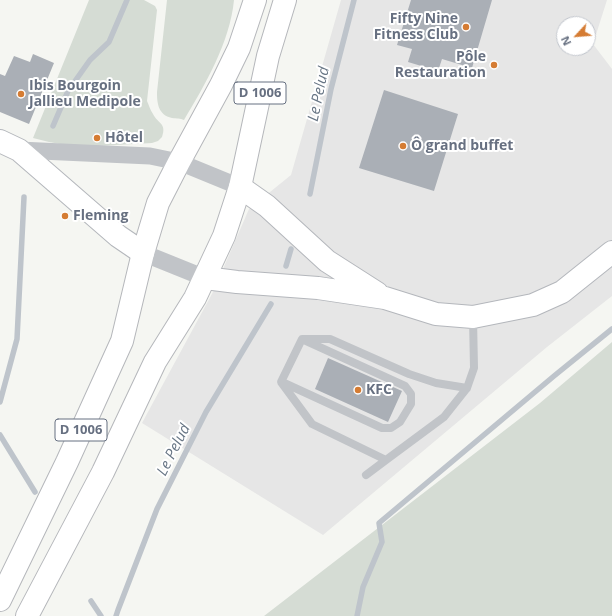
<!DOCTYPE html>
<meta charset="utf-8">
<style>
body{margin:0}
#map{position:relative;width:612px;height:616px;overflow:hidden;background:#f5f6f2;font-family:"Open Sans",sans-serif}
canvas{display:block}
.north{position:absolute;left:556px;top:16px;width:40px;height:40px;box-sizing:border-box;background:#fff;border:1px solid #c2c6cd;border-radius:50%;rotate:244deg;font-size:11px;font-weight:700;line-height:16px;text-align:center;color:#677081}
.north::after{content:'';display:block;margin:auto;width:14px;height:18px;background:#d57c33;clip-path:polygon(50% 0,100% 100%,50% 72%,0 100%)}
</style>
<div id="map">
<canvas width="612" height="616"></canvas>
<div class="north">N</div>
</div>
<script>
const c = document.querySelector('canvas').getContext('2d');
c.lineJoin = 'round';
function fill(path, color) {
  c.fillStyle = color;
  c.fill(path, 'evenodd');
}
function trace(path, color, width, dash) {
  c.strokeStyle = color;
  c.lineWidth = width;
  c.lineCap = dash ? 'butt' : 'round';
  c.setLineDash(dash || []);
  c.stroke(path);
}
function drawText(font, color, halo, rows, align = 'center') {
  c.font = font + ' "Open Sans",sans-serif';
  c.lineWidth = 4;
  c.setLineDash([]);
  c.textBaseline = 'middle';
  c.strokeStyle = halo;
  c.fillStyle = color;
  for (const [text, x, y, turn = 0] of rows) {
    c.save();
    c.translate(x, y);
    c.rotate((+turn || 0) * Math.PI / 180);
    c.textAlign = isNaN(turn) ? turn : align;
    if (halo) c.strokeText(text, 0, 0);
    c.fillText(text, 0, 0);
    c.restore();
  }
}
const built = new Path2D(`
 M341,0H607L593,44L612,69V296L547,347L323,535L142,423L213,292L249,209L291,175ZM564,24H588V48H564Z`);
const green = new Path2D(`
 M89,0H144L155,6L157,10L147,101C149,105 150,110 153,114C158,124 167,123 162,137L158,141L152,143L98,146L66,145L49,142L33,138Z
 M167,0H234C230,42 205,85 184,120C180,118 177,119 172,118C158,115 157,103 157,92Z
 M612,342V616H264L540,403Z`);
const stream = new Path2D(`
 M53,126L68,91L90,60L109,42L127,0
 M310,194L331,89L354,0
 M286,266L291,249
 M0,402L17,339L24,197
 M0,435L35,492
 M91,601L101,616
 M116,616L118,610L157,509L206,412L271,304
 M357,616L363,587L382,542L379,523L554,376L612,329`);
const building = new Path2D(`
 M411,0H492L472,68L442,59L438,71L408,62L412,49L397,45Z
 M33,54L54,63L29,124L0,112V74L5,76L14,56L30,62Z
 M384,90L458,114L434,191L359,168Z
 M328,358L402,391L388,422L315,389Z`);
const lane = new Path2D(`
 M282,382L382,428H391L400,422L411,404V394L405,386L304,340
 M467,388L436,383L409,374L330,339H302L281,382L312,424L386,460L444,417L467,388L474,368L473,318
 M366,475L386,460`);
const street = new Path2D(`
 M19,150L150,156L179,162L240,187
 M143,253L205,278`);
const secondary = new Path2D(`
 M0,141L19,150L118,236L143,253
 M240,187L267,206L327,261L377,293
 M205,278L237,282L318,288L385,298L436,314L473,317L533,305L562,292L612,252`);
const primary = new Path2D(`
 M0,600L67,462L122,341L143,253L158,203L179,162L221,85L239,48L255,0
 M27,616L103,472L155,362L195,298L224,236L240,187L268,56L285,0`);
const markers = [
 [466,27,4,"#d57c33"],
 [494,65,4,"#d57c33"],
 [21,94,4,"#d57c33"],
 [97,138,4,"#d57c33"],
 [403,146,4,"#d57c33"],
 [65,216,4,"#d57c33"],
 [358,390,4,"#d57c33"]
];
const shields = [
 [260,93,52],
 [81,430,52]
];
const shieldNames = [
 ["D 1006",260,93],
 ["D 1006",81,430]
];
const poiNames = [
 ["Fifty Nine",458,19,"right"],
 ["Fitness Club",458,35,"right"],
 ["Pôle",486,57,"right"],
 ["Restauration",486,73,"right"],
 ["Ibis Bourgoin",29,86],
 ["Jallieu Medipole",29,102],
 ["Hôtel",105,138],
 ["Ô grand buffet",411,146],
 ["Fleming",73,216],
 ["KFC",366,390]
];
const waterNames = [
 ["Le Pelud",319,94,-78],
 ["Le Pelud",174,450,-63]
];
fill(built, '#e6e6e6');
fill(green, '#d5dcd4');
trace(stream, '#bec4cb', 5.5);
fill(building, '#aaafb6');
trace(secondary, '#b4b7bc', 24);
trace(primary, '#b5b7bb', 24);
trace(lane, '#c1c4c8', 8);
trace(street, '#c1c4c8', 17);
trace(secondary, '#fff', 22);
trace(primary, '#fff', 22);
for (const [x, y, r, color] of markers) {
  const dot = new Path2D();
  dot.arc(x, y, r, 0, 2 * Math.PI);
  c.fillStyle = color;
  c.fill(dot);
  trace(dot, '#fff', 1.5);
}
for (const [x, y, w] of shields) {
  const box = new Path2D();
  box.roundRect(x - w / 2, y - 11, w, 22, 3);
  c.fillStyle = '#fff';
  c.fill(box);
  trace(box, '#677081', 1);
}
drawText('bold 13px', '#677081', null, shieldNames);
drawText('bold 14px', '#677081', '#fff', poiNames, 'left');
drawText('italic 15px', '#687685', '#fff', waterNames);
</script>
